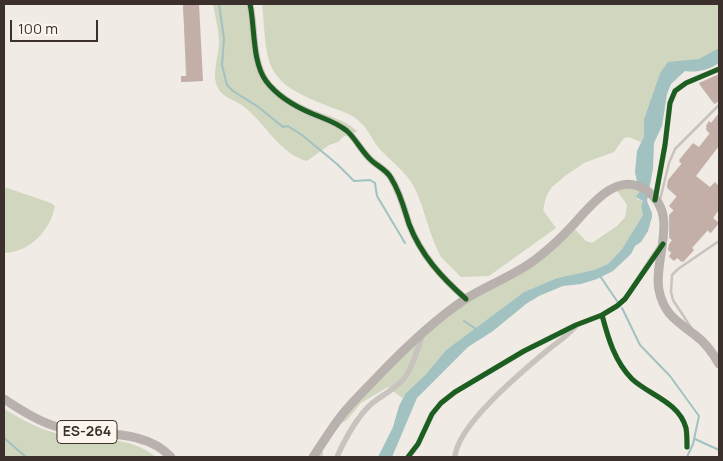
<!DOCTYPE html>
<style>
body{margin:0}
#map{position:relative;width:723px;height:461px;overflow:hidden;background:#f0ebe5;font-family:Manrope,sans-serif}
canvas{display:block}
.frame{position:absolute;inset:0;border:5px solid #3b302b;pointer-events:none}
.scale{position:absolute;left:10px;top:20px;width:88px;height:22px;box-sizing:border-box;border:2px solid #3b302b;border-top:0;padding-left:6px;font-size:15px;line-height:18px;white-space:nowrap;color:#3b302b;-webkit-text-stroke:4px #fbf5ee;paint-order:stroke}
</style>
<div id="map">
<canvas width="723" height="461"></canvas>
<div class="frame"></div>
<div class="scale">100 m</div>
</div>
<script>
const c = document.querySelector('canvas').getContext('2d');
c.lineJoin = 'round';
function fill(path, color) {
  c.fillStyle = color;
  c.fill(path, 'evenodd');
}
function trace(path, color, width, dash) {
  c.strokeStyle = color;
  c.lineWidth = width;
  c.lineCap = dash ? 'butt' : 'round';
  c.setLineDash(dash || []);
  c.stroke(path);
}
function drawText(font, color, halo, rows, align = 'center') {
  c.font = font + ' Manrope,sans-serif';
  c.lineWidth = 4.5;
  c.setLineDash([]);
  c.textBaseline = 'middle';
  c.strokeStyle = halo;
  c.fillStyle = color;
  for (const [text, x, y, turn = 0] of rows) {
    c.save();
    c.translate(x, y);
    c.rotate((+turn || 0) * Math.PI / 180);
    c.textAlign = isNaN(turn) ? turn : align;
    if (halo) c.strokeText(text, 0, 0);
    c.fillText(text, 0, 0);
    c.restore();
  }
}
const green = new Path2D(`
 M213,4H253C258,62 255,86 316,111C331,117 345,120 357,131L353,134L344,136L338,142L329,145L307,161C279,154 265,122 243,106C235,100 223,98 218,88C211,75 219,56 219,42C219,30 215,16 213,4Z
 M262,4H719V48L701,59L693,60L660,73L644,119V136L641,142L629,137L624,138L614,152L584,163L565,176L551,188L546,197L543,210L556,228L489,276L461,277L441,257L438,251C429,232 425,212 417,193C409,173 392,163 378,147C372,139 368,129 360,122C350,112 336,110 323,104C261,80 268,62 262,4Z
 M4,187L51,203L55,206C50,231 30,252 4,253Z
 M615,188L639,189L637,199L643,201L641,206L643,215L622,249L608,264L594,270L557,278L524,292L446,350L426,374L405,394L402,398L388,387L361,403L346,421L335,426L323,449V457H313L334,422L426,330L526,264L570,224L586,241L592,243L617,226L625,217L627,205Z
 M4,409C23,420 42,431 64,435C96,441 129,435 156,457H4Z`);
const water = new Path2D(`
 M719,48V63C708,70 697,73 685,71L671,84L667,94L662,126L654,143L653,169L647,201L652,213V217L648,231L641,242L635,246L631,254L613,271L597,279L581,284L563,286L539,296L526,304L493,331L468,347L417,398L392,457H378L393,427L399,406L405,394L426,374L446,350L524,292L557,278L594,270L608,264L622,249L643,215L641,206L643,201L636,197L639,192L635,172L637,151L644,136V119L660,73L668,62L699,59Z`);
const shadow = new Path2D(`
 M183,4H198L201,81L181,82V77H186Z
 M719,75V99L714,104L699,84Z
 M719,114V144L694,176L710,189L715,184L719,188V208L711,218L716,226L710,233L707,230L690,248L692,250L681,262L678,258L673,260L669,257L672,254L668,250L669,246L673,241L669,238V217L674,211L670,207L678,198L667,188L668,182L682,164L679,162L693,145L699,149L710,134L706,130L708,128L706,127L709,123L711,124Z`);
const stream = new Path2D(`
 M219,4L224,39L222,65L227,85L233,91L257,106L283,127L288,126L302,135L337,164L354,181L370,180L375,183L377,196L405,243
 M600,276L617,301
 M622,308L640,345L670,376L699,416L693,444L687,457
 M464,321L476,329
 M4,438L26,457
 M695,439L719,450`);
const building = new Path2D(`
 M183,4H199L203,81L181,82V76H187Z
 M719,74V101L715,104L699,83Z
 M719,113V146L696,176L710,187L715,182L719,186V210L713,218L719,223L711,233L708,230L692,248L694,250L685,260L683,262L677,258L674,261L669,256L672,252L668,249L669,244L672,240L670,237V222L669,215L674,210L669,206L677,196L667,187L668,180L682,163L679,160L693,143L699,147L710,133L706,129L707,127L706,126L709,121L711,123Z`);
const service = new Path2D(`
 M660,200L669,163L675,149L719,105
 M692,329L673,300L671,292L672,275L678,269L719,241`);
const minor = new Path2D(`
 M655,200L665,145L670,103L675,91L686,83L719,69
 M602,315C608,338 615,362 632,379C649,395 679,402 686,428C687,434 687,441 687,447
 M337,457C345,439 355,420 370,405C381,395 397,389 406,376C414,364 418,347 423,333
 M408,457L418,444L432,414L441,403L455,392L524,351L576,325L602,315L617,306L625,299L661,245
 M455,457C457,425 524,370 549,349C558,342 567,336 575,327`);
const tertiary = new Path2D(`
 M250,4C255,27 252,62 266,81C278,97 296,107 313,114C325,119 336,122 347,131C356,139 362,152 371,160C377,166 387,170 391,178C400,192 404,208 409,224C421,255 441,277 466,299`);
const primary = new Path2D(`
 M4,399C21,410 39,422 58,427C95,437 143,427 171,457
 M313,457C322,444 331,429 341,416C352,402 366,389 379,375C405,348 433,321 464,300C487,285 514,276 536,259C549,249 561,238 572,226C590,207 616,170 646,190C681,214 653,258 659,290C664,315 677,321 695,335C706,343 713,353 719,364`);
const cycleway = new Path2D(`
 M250,4C255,27 252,62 266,81C278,97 296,107 313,114C325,119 336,122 347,131C356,139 362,152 371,160C377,166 387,170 391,178C400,192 404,208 409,224C421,255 441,277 466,299
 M655,200L665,145L670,103L675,91L686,83L719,69
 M602,315C608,338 615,362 632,379C649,395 679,402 686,428C687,434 687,441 687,447
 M408,457L418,444L432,414L441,403L455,392L524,351L576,325L602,315L617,306L625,299L663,244`);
const shields = [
 [87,432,60]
];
const shieldNames = [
 ["ES-264",87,432]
];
fill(green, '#d1d6bf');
fill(water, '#a1c2c1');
fill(shadow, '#0003');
trace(stream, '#a1c2c1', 2);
fill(building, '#c3afa7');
trace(service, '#c9c3be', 2.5);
trace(minor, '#c9c3be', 5.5);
trace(tertiary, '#c9c3be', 7);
trace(primary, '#b8b1ad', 9);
trace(cycleway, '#1b5e20', 5);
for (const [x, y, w] of shields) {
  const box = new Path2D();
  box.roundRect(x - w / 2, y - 11.5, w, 23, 4);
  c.fillStyle = '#fbf5ee';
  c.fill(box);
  trace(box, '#3b302b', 1);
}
drawText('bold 14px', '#3b302b', null, shieldNames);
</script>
